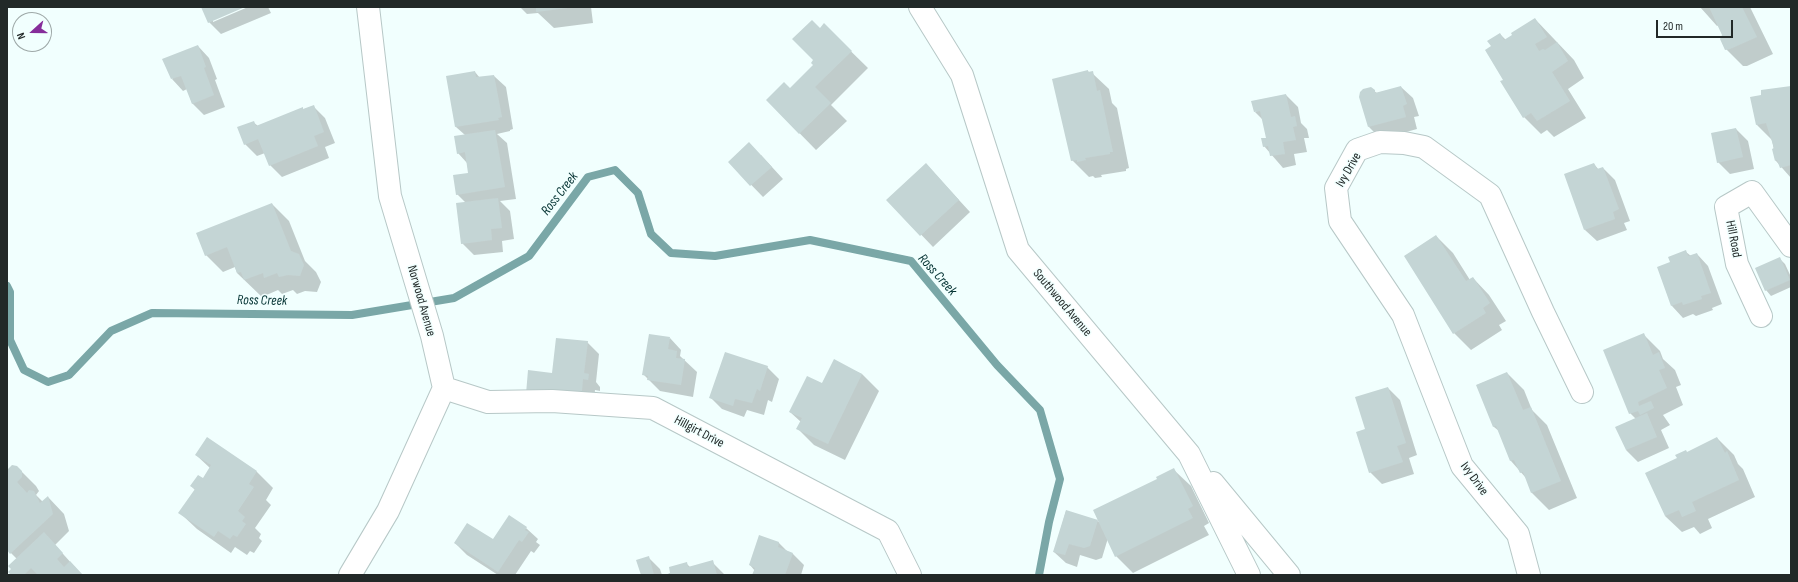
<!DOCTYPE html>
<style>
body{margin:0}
#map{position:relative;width:1798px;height:582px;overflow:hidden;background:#f1fffe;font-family:"Sofia Sans Condensed",sans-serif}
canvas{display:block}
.frame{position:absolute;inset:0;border:8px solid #222928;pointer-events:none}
.north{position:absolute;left:12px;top:12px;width:40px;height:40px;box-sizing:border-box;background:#f1fffe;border:1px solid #9ea9a8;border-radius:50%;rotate:249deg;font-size:11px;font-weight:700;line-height:16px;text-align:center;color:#222928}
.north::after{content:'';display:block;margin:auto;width:14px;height:18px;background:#862d9a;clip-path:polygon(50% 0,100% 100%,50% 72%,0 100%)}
.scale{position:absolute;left:1656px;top:20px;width:77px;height:18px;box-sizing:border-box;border:2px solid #222928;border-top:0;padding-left:5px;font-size:12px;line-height:14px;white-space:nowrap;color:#222928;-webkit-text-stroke:3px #f1fffe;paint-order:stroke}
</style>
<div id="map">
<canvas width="1798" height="582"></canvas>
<div class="frame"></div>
<div class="north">N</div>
<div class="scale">20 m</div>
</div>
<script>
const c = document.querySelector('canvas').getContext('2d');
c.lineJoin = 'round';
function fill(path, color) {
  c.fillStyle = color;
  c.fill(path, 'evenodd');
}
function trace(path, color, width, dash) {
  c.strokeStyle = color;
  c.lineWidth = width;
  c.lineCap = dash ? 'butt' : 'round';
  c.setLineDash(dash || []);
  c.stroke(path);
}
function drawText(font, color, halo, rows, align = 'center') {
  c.font = font + ' "Sofia Sans Condensed",sans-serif';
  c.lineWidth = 3;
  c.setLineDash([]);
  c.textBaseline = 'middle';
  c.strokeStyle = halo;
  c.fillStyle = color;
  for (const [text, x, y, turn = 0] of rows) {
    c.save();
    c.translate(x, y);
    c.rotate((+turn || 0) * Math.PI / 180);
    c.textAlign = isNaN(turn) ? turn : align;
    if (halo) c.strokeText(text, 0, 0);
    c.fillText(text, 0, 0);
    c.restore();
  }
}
const shadow = new Path2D(`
 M203,7H243L213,20V22L248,7H268L271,13L221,34L209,22Z
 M520,7H591L593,23L554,28L538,13L527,14Z
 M1700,7H1750L1773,54L1747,66H1743L1726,49L1723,35L1719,25L1717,26Z
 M1535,19L1574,60L1584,78L1568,89L1586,118L1554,137L1547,130L1541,134L1524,117L1504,80L1492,47L1500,34L1506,40Z
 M824,25L868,68L831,105L847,121L816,150L767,100L790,89L815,65L820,29Z
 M198,46L209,58L217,79L215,80L225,107L204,115L192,103L187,89L183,91L172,79Z
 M1088,71L1090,73H1092L1109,89L1112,103L1117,108L1129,168L1126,169V171L1101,175L1102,177L1095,178L1093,176L1089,177L1072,160Z
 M475,72L480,78L494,76L506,87L513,129L510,130V131L497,134L507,143L516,199L500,201L510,211L514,239L502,241L503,252L474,255L462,243L466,203L457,194L469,174L467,163L458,153L465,135L456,127L447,77Z
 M1401,87L1413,98L1419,116L1414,117L1417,129L1381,139L1369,127L1374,91L1377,93Z
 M1791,87V178L1776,161L1772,140L1757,125L1762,95Z
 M1286,95L1298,107L1301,123L1307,129L1309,138H1304L1307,152L1294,154L1296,165L1283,168L1264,146L1267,139L1263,120L1255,112Z
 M313,106L325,118L335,143L325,147L329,158L282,177L270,165L265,153L257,156L245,144L253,122L258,126Z
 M1736,129L1748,141L1754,169L1730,174L1718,162Z
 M761,155L783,179L763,197L729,162Z
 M926,164L970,212L933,247L888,200Z
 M1594,164L1599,170L1603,168L1615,180L1630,221L1624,223L1627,230L1597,241L1585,230Z
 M272,204L289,221L305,261L316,272L321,282L317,292L305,291L297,294L293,290L282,294L278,290L262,297L237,273L235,267L223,272L206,255Z
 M1436,236L1453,253L1470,280L1473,278L1489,295L1506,321L1499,325L1502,330L1471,350L1454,333L1405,256Z
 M1686,252L1691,256L1697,254L1708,266L1722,304L1712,308L1713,310L1696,316L1693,314L1683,318L1672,306L1671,262Z
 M1779,258L1785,264L1791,277V287L1771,296L1766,290Z
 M1643,334L1660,351L1663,359L1675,370L1681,385L1676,387L1683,405L1663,415L1670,425L1661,430L1669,448L1638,462L1626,450L1636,419L1630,413Z
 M670,338L681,350L680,356L697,372L693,397L660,391L644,375Z
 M587,342L599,354L596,382L600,387V391L595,390L593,412L553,374Z
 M834,361L862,374L879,391L845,460L814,445L798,429L801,422L790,412L822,384Z
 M767,367L779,379L772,402L768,400L764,415L747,410L744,417L722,409L711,398Z
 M1507,373L1524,390L1532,410L1547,425L1577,498L1549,510L1532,493L1526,478L1511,461L1499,431L1494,427L1477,385Z
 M1388,388L1400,400L1417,455L1409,458L1414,474L1382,484L1370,472L1366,430Z
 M207,438L257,472L273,488L266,500L271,505L255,528L261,534L259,538L262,541L254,553L250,551L247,555L235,547L231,553L197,529L180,513L195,490L191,486L203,479L210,468L196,455Z
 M1717,438L1734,455L1738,464L1743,469L1755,497L1708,519L1712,528L1700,534L1694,527L1682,532L1665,516L1687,453Z
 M19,469L36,486L39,491L36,495L43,502L48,497L64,514L69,531L55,545L82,575H13L17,559L7,549V471Z
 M1174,470L1191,486L1209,523L1204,526L1209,535L1133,573L1116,556L1108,538L1102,558L1096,560L1080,555L1077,567L1066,563L1054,552L1066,511L1100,522Z
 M526,528L538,539L536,542L540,545L534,553L531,551L515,575H498L467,555L455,543L493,541Z
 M760,536L779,543L788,552L793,554L804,565L801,575H753L755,571L750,565Z
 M648,557L660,569L662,575H642Z
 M712,562L725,575H667L686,563L691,568Z`);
const stream = new Path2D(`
 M7,286L10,292V340L24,370L48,382L69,375L111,331L152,313L352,315L454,298L529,256L588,177L615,170L638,193L651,234L671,253L715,256L810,240L911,261L997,365L1040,410L1060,479L1049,522L1039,575`);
const building = new Path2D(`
 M201,7H245L208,23Z
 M536,7H567V8L536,12Z
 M1709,7H1742L1757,37L1730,49L1725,50L1720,39L1722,35Z
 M1535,18L1547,37L1535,44L1539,51L1543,49L1545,50L1557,42L1568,61L1552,72L1570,101L1537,121L1531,113L1523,118L1500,81L1503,80L1485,50L1491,46L1487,41L1500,33L1504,40L1512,35L1511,33Z
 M812,20L820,28L824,23L852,51L815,87L831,103L799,134L766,100L784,82L790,88L813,65L811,63L813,60L792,39Z
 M198,45L206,67L204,68L214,95L192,104L181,76L171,79L162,59Z
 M1088,70V72L1093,71L1097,91L1100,90L1113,152H1110V154L1085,158L1086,160L1077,162V160L1071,161L1052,79Z
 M475,71L476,77L494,75L502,117L498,118L499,120L455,127L446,76Z
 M1401,86L1407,104L1403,106L1406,117L1368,127L1359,97L1360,92L1363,89L1371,87L1375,90V93Z
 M1791,86V165L1780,168L1777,160L1775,161L1772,149L1774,148L1766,123L1756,125L1750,97L1761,95V90Z
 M1286,94L1291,117L1295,116L1297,126L1293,127L1296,140L1283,142L1285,154L1270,156L1268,146L1263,147L1261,138H1266L1260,111L1254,112L1251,101Z
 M314,105L324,132L314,136L318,146L269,166L258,139L244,145L237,127L254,121L256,126L303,107V109Z
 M1736,128L1743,157L1717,163L1711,133Z
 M495,130L505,187L456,195L453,175L468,173L465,152L457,154L454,136Z
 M749,142L772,167L750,186L728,162Z
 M926,163L959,200L920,236L886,200Z
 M1594,163L1597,169L1603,167L1619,209L1613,212L1615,219L1584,230L1564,174Z
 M498,198L502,228L491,229L492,240L461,244L456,203Z
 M272,203L291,251L299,254L304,265L300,276L288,275L279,277L277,273L264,278L263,273L244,280L241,272L237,273L227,247L205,256L196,233Z
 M1436,235L1466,281L1473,277L1490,303L1483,308L1486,313L1453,334L1404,256Z
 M1686,250L1688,256L1697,253L1711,293L1701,296L1702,299L1683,305L1682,302L1671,306L1657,267L1670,262L1668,257Z
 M1780,257L1790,280L1765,291L1755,268Z
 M1644,333L1653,355L1659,352L1665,368L1659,370L1667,388L1638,402L1639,406L1651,401L1654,408L1640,415L1638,411L1629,414L1603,350Z
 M649,334L670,337L668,349L677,351L676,358L685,359L681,385L647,380L648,376L642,375Z
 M556,338L588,341L584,373L589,374L588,380L583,379L581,401L526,394L528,370L552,373Z
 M725,352L768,366L760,391L757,389L752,403L735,399L733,406L709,398Z
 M834,359L862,374L828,444L796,429L802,418L789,412L807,376L822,383Z
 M1507,372L1523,410L1531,407L1561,481L1531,493L1523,472L1520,473L1514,460L1510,461L1496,426L1493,427L1476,385Z
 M1388,387L1406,443L1397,446L1403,462L1369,473L1356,432L1365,429L1355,397Z
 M1647,413L1657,437L1626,450L1615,427Z
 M207,437L257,471L249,484L254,487L238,511L245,517L242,521L246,524L237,537L233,535L230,539L218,531L214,537L178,513L195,489L190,486L198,475L203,478L211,465L195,455Z
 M1717,437L1725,453L1727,451L1739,480L1692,502L1696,511L1682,517L1679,510L1665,516L1645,473L1677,458L1675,455L1686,450L1687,452Z
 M12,465L17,466L22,471V477L17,482L27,493L29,490L34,491L40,503L48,496L53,514L10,554L7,550V470Z
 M1174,468L1193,506L1188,509L1193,518L1115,557L1093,510L1157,479L1156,477Z
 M1066,510L1098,520L1090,546L1084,548L1069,544L1065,555L1053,552Z
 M509,515L527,527L525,530L529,532L522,542L519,540L498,572L454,543L467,523L493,539Z
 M44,532L63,553L57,559L64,567L70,561L83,575H38L31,568L24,575H11L8,572L11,569L8,566Z
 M759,535L779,542L778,547L793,553L785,575H752L755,568L749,565Z
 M649,556L654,575H641L636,560Z
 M713,560L717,575H665L670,573L669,567L687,562L688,567Z`);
const minor = new Path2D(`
 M920,7L962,75L1018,250L1189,454L1249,575
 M1761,316L1737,264L1726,207L1752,192L1791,246
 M444,388L488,402L552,401L653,408L888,531L910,575
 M1213,483L1289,575
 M350,575L388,511L444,388L432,336L390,196L368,7
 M1529,575L1518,534L1462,466L1403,315L1340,221L1336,188L1357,150L1380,142L1404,143L1424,147L1490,195L1543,312L1582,392`);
const streetNames = [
 ["Ivy Drive",1349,170,-60],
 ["Hill Road",1733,239,79],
 ["Norwood Avenue",421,301,74],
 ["Southwood Avenue",1062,303,50],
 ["Hillgirt Drive",699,432,28],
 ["Ivy Drive",1474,479,54]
];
const waterNames = [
 ["Ross Creek",560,194,-52],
 ["Ross Creek",937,275,48],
 ["Ross Creek",262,301,1]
];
fill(shadow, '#0003');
trace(stream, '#7aa7a7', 8);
fill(building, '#c4d5d5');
trace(minor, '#b7c8c7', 24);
trace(minor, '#fff', 22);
drawText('13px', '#222928', '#f1fffe', streetNames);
drawText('italic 14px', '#043333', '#f1fffe', waterNames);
</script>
